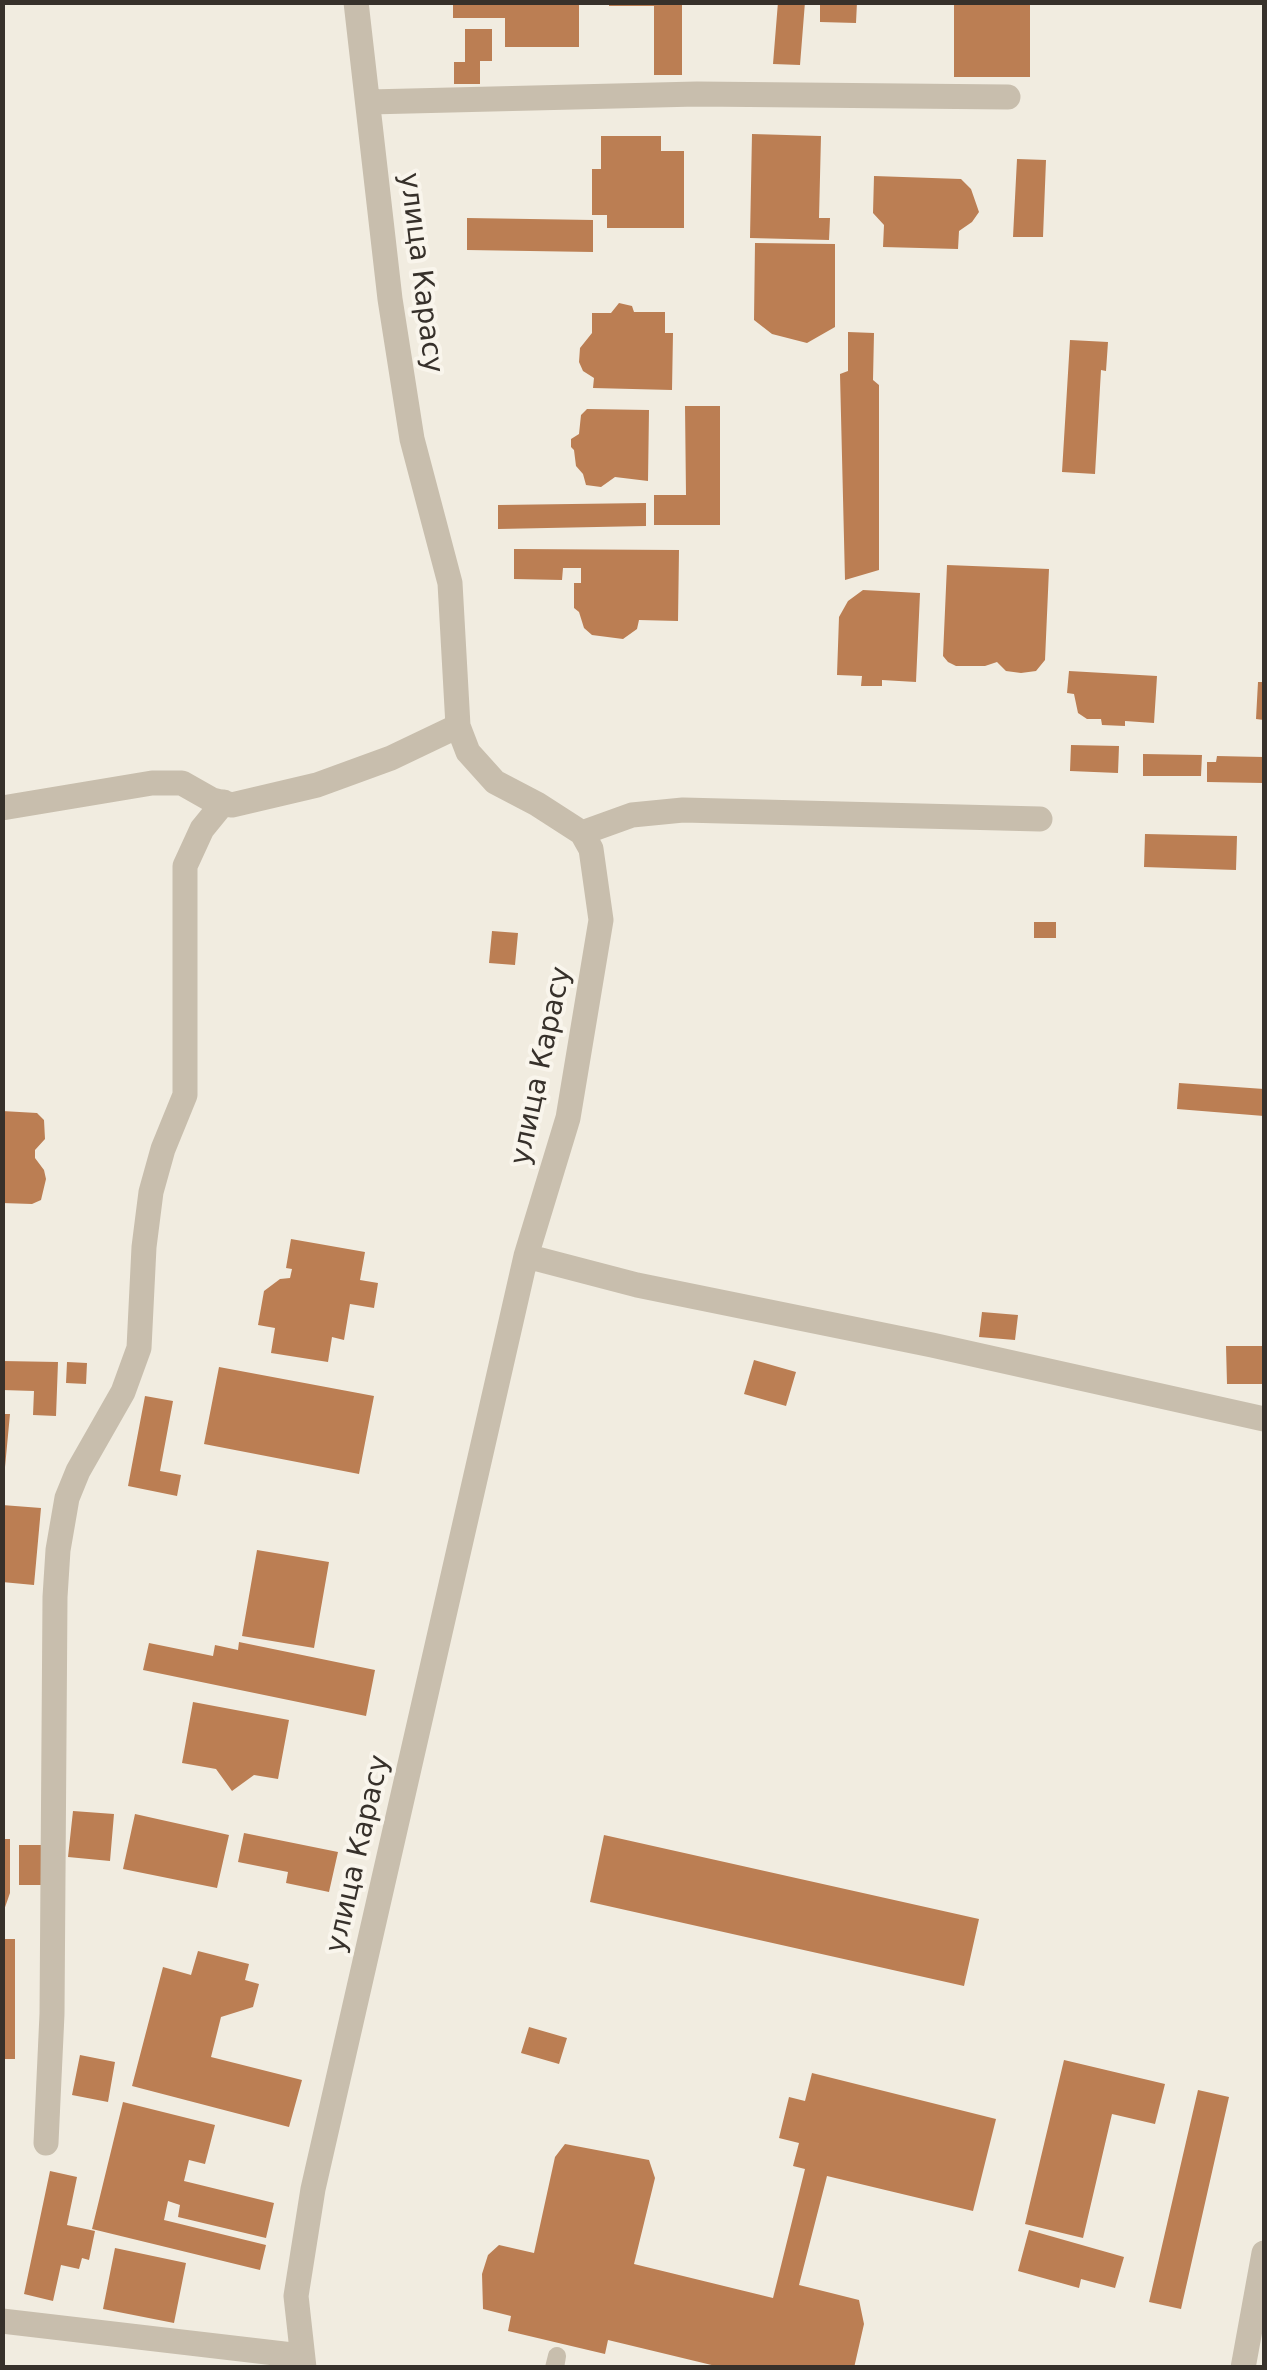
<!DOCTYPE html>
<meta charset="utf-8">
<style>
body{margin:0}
#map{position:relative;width:1267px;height:2370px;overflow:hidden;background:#f1ece0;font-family:"DejaVu Sans",sans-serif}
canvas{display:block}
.frame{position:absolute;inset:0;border:5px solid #37312b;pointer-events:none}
</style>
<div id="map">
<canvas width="1267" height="2370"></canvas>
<div class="frame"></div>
</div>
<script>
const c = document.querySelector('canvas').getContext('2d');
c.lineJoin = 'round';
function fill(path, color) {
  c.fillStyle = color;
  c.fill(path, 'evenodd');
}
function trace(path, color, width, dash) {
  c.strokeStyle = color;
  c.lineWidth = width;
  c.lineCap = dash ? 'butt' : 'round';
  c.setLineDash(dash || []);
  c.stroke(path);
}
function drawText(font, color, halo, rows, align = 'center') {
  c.font = font + ' "DejaVu Sans",sans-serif';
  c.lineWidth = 8;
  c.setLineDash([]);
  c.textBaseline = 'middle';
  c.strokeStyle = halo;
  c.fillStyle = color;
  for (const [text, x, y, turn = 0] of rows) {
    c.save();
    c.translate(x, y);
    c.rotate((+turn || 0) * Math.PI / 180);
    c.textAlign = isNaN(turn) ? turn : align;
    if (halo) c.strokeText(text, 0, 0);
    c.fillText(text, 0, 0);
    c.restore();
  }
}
const building = new Path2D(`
 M453,2H579V47H505V18H453Z
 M609,2H682V75H654V6H609Z
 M778,2H805L800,65L773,64Z
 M820,2H857L856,23L820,22Z
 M954,2H1030V77H954Z
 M465,29H492V61H480V84H454V62H465Z
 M752,134L821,136L819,218H830L829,240L750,238Z
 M601,136H661V151H684V228H607V215H592V169H601Z
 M1017,159L1046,160L1043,237H1013Z
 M874,176L961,179L971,189L979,212L972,222L959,231L958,249L883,247L884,225L873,213Z
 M467,218L593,220V252L467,250Z
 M755,243L835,244V327L807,343L772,334L754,320Z
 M619,303L632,306L634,312H665V333H673L672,390L593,388L594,378L583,371L579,362L580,348L592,333V313H611Z
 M848,332L874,333L873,380L879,385V570L845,580L840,374L848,371Z
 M1070,340L1108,342L1106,371L1101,370L1095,474L1062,472Z
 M685,406H720V525H654V495H686Z
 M587,409L649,410L648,481L615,477L601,487L586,485L583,474L576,466L574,450L571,447V439L579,434L581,415Z
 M646,503V526L498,529V505Z
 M514,549L679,550L678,621L639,620L637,629L623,639L592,635L584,628L579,612L574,608V583H581V568H563L562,580L514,579Z
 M947,565L1049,569L1045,660L1036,671L1021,673L1006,671L997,662L985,666H956L948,662L943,656Z
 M863,590L920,593L916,682L882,680V686H861L862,676L837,675L839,617L848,601Z
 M1069,671L1157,676L1154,723L1125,721V726L1102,725L1101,719H1087L1078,713L1074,694L1067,693Z
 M1258,682H1264V720L1256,719Z
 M1071,745L1119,746L1118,773L1070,771Z
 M1143,754L1202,755L1201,776H1143Z
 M1217,756L1264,757V783L1207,782V762H1216Z
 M1145,834L1237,836L1236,870L1144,867Z
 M1034,922H1056V938H1034Z
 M492,931L518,933L515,965L489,963Z
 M1179,1083L1264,1089V1116L1177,1109Z
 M2,1111L37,1113L44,1120L45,1139L35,1150V1158L44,1170L46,1179L41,1200L32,1204L2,1203Z
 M291,1239L365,1252L360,1280L378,1283L374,1308L350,1304L344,1340L332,1337L328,1362L271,1353L275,1328L258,1325L264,1291L280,1279L290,1278L292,1269L286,1268Z
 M982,1312L1018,1315L1015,1340L979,1337Z
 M1226,1346H1264V1384H1227Z
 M754,1360L796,1372L786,1406L744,1394Z
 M2,1361L58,1362L56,1416L33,1415L34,1391L2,1390Z
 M67,1362L87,1363L86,1384L66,1383Z
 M219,1367L374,1396L359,1474L204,1444Z
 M145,1396L173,1401L160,1471L181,1475L177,1496L128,1486Z
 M2,1414H10L5,1467H2Z
 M2,1505L41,1508L34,1585L2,1582Z
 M257,1550L329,1562L314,1648L242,1636Z
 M239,1642L375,1670L366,1716L143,1670L149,1643L213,1656L215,1645L238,1650Z
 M193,1702L289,1720L278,1779L254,1775L232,1791L216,1769L182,1763Z
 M73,1811L114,1814L110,1861L68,1857Z
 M135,1814L229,1835L217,1888L123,1869Z
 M244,1833L338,1852L329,1892L286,1883L288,1872L238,1862Z
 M604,1835L979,1919L964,1986L590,1902Z
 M2,1839H10V1893L3,1913Z
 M19,1845H42V1885H19Z
 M2,1939H15V2059H2Z
 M198,1951L249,1964L245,1980L259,1984L253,2007L221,2017L211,2057L302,2080L289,2127L132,2086L163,1967L191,1975Z
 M529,2027L567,2038L559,2064L521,2053Z
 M80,2055L115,2062L108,2102L72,2095Z
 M1064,2060L1165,2084L1155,2124L1112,2114L1083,2238L1025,2224Z
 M812,2073L996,2119L973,2211L827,2176L799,2285L859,2300L864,2324L854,2368H724L608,2340L605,2354L508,2331L511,2316L483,2309L482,2274L488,2255L499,2245L534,2253L555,2157L565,2144L649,2160L655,2178L634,2264L773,2298L805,2169L793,2166L799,2143L779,2138L789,2097L805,2101Z
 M1198,2090L1229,2097L1181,2309L1149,2302Z
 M123,2102L215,2125L205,2164L189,2160L184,2181L274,2203L266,2238L178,2217L180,2205L168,2201L164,2220L266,2245L260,2270L92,2229Z
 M50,2171L77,2177L67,2225L95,2231L89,2260L82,2258L79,2269L61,2265L53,2301L24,2294Z
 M1029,2230L1124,2257L1115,2288L1081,2279L1079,2288L1018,2271Z
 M115,2248L186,2263L174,2323L103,2309Z`);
const lane = new Path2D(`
 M554,2368L557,2356L555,2368`);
const street = new Path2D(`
 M369,102L697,94L1008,97
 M2,808L152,783H182L212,800L232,805L317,785L391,758L458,726
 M582,833L632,815L683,810L1040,819
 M526,1256L637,1285L932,1345L1264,1419
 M46,2143L52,2014L55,1597L58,1550L67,1498L78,1471L123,1392L139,1348L144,1247L151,1192L163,1149L185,1095V866L202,829L224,802
 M2,2321L301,2356
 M304,2368L296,2296L313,2189L526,1256L568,1118L601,920L591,849L582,833L537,804L495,782L468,752L458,726L450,583L412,439L390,299L356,2
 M1243,2368L1264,2253`);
const streetNames = [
 ["улица Карасу",420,273,83],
 ["улица Карасу",542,1066,-78],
 ["улица Карасу",359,1854,-77]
];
fill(building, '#bb7e53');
trace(lane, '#c8bead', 18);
trace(street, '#c8bead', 25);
drawText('28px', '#37312b', '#f9f5ec', streetNames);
</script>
